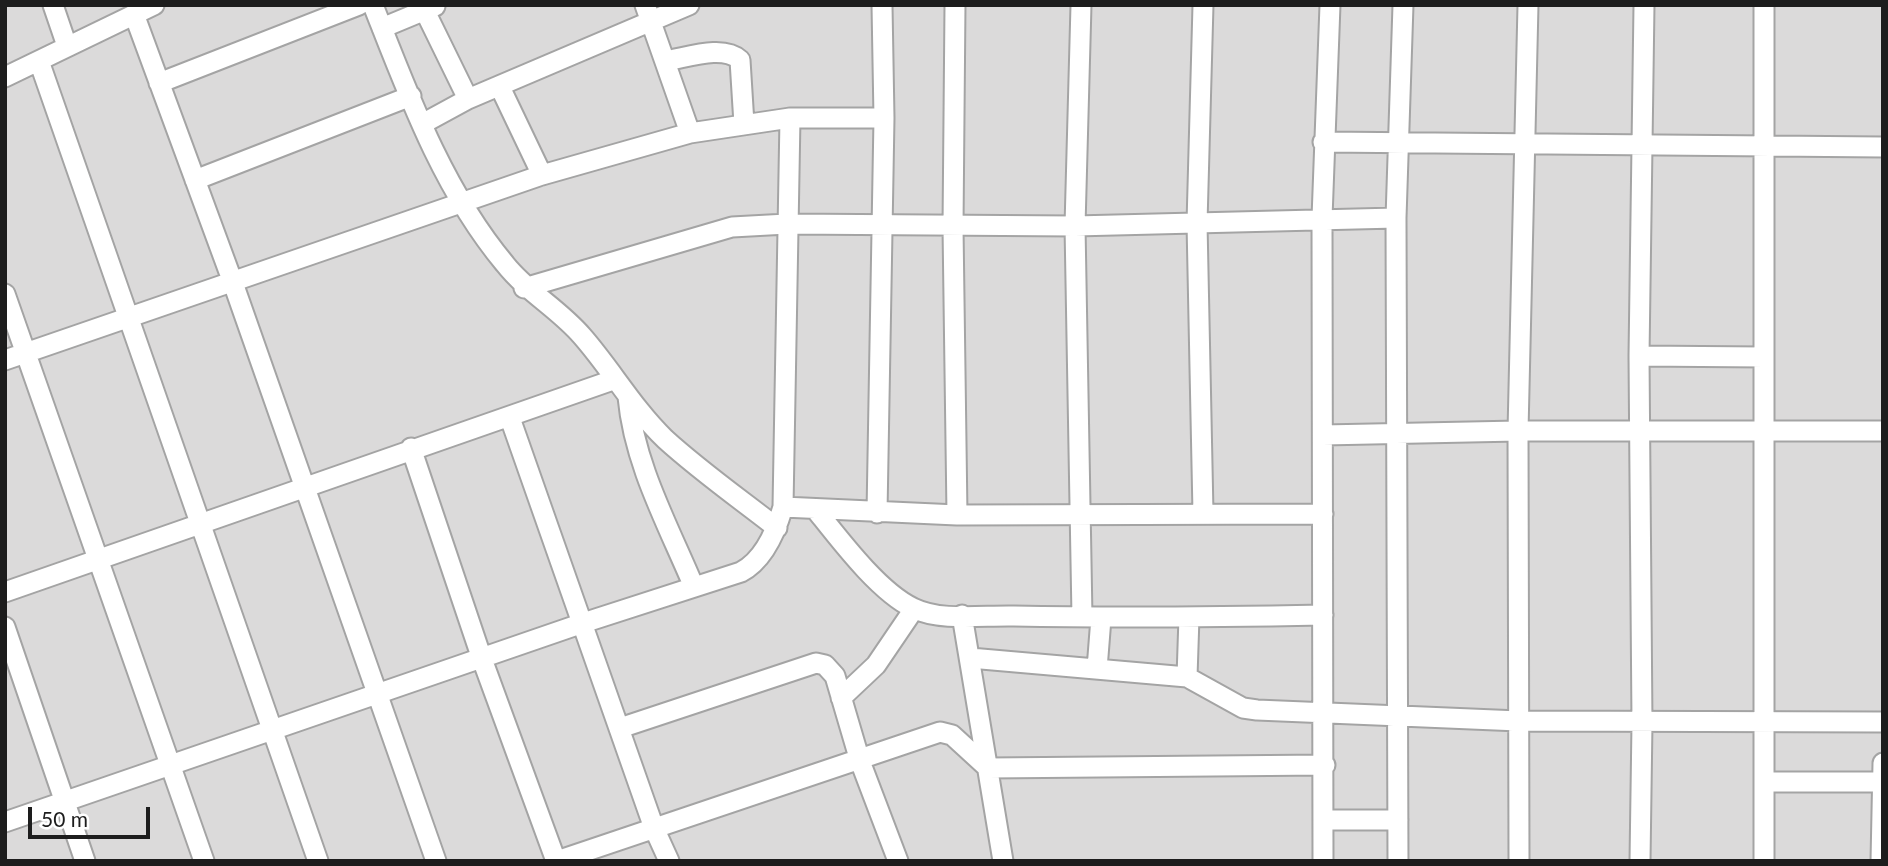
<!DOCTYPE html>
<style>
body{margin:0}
#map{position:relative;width:1888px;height:866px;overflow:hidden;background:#efede3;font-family:Lato,sans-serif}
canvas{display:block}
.frame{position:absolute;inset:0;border:7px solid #1d1d1d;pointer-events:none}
.scale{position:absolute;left:28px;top:807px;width:122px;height:32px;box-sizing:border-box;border:4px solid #1d1d1d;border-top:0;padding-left:9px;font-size:21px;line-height:24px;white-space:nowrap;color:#1d1d1d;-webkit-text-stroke:5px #fff;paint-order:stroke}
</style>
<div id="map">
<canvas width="1888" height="866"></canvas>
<div class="frame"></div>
<div class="scale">50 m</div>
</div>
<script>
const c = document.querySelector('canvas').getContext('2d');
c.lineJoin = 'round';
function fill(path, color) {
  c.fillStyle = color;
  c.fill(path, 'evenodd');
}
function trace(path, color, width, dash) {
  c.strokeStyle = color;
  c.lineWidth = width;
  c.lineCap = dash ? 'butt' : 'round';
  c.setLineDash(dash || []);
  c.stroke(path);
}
const residential = new Path2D(`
 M5,5H1883V861H5Z`);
const minor = new Path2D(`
 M53,5L67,46
 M373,5C408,94 443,190 505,264C527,292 559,309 582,336C611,369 633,408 665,439C700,471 740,499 777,528
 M422,5L468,99
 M645,5L690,133
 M882,5L884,118H790L783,507L957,515L1323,514
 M955,5L953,227L957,515
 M1081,5L1075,226L1082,617
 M1203,5L1197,223L1203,513
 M134,14L232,280L436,861
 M382,28L435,6
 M39,61L318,861
 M665,61C686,58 723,44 740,60L744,124
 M5,77L154,5
 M159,83L359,5
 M500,87L542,175
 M422,124L468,99L689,5
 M1323,142L1883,147
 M195,180L411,96
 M524,288L732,227L787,224L1075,226L1396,218
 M5,294L204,861
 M1639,356L1764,357
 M5,360L542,175L690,133L790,118
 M628,397C634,464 668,525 694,587
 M510,418L654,828L669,861
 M1323,435L1518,431H1883
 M411,448L482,659L556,861
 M816,510C840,540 879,592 913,608C941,622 984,615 1014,616C1117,618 1220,617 1323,615
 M877,513L884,118
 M5,592L613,380
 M962,615L1003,861
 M5,627L85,861
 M970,658L1187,677L1243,708L1257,710L1519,721L1883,722
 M1097,669L1101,618
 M1187,677L1189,617
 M841,698L876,665L914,609
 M620,728L816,663L825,665L835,676L860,761L898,861
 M1764,782H1882
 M1324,820H1398
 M5,822L583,623L741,572C764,560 776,531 783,507
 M557,861L940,732L952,735L988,768L1325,765
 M1323,861L1322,218L1330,5
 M1398,861L1396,218L1403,5
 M1519,861L1518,431L1528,5
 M1640,861L1642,723L1639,356L1644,5
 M1764,861V5
 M1881,861L1883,763`);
fill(residential, '#dbdada');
trace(minor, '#a4a4a4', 23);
trace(minor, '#fff', 19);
</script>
